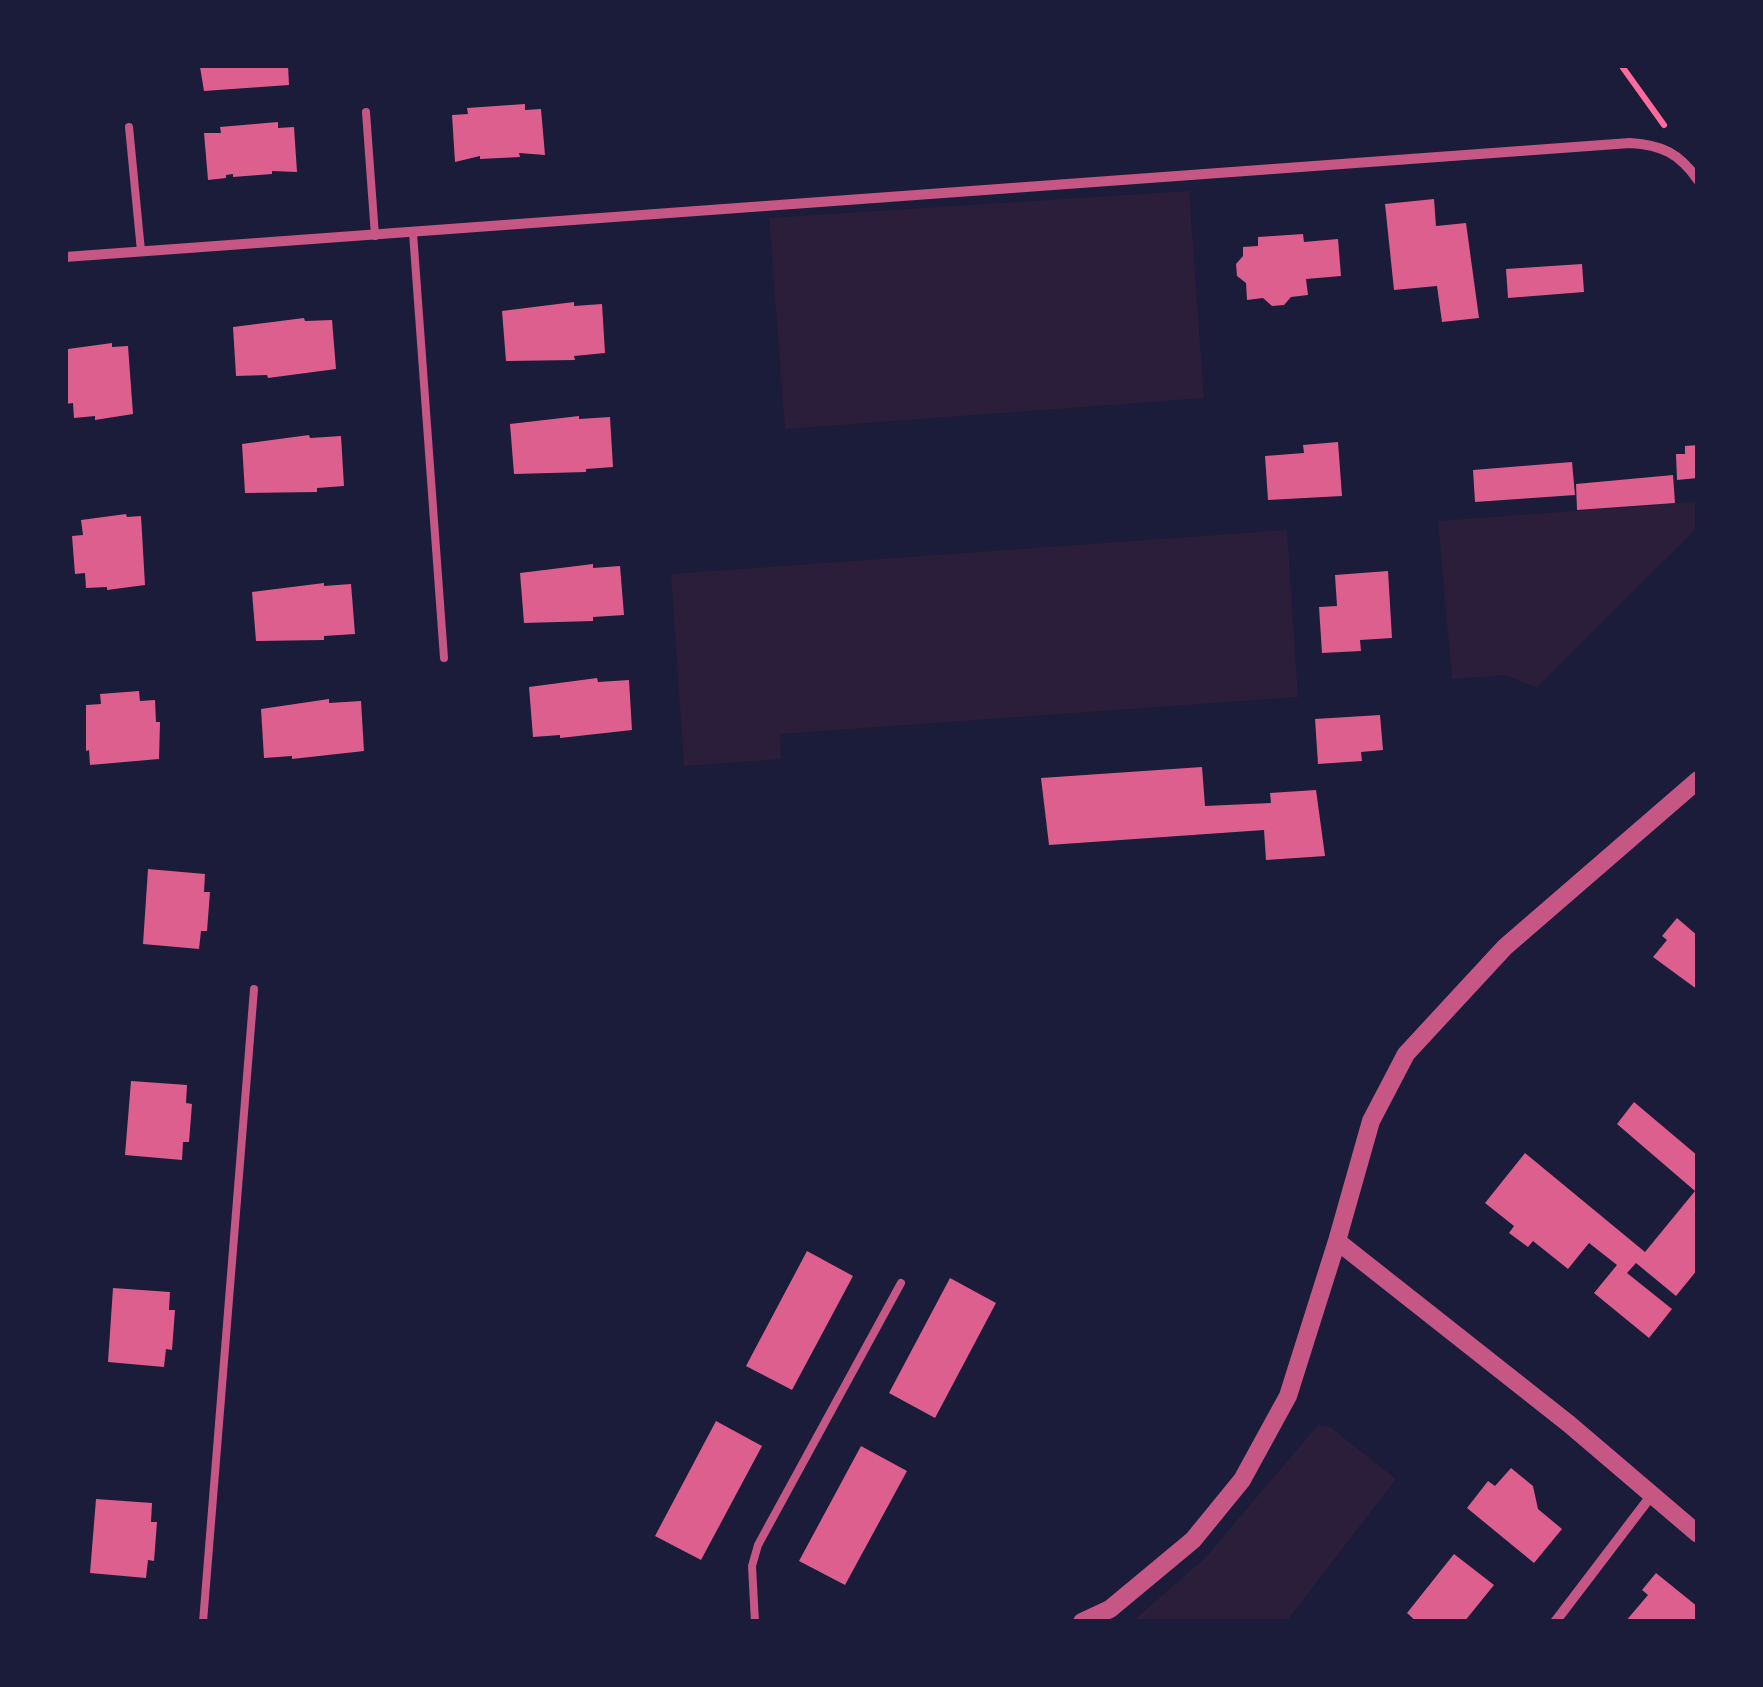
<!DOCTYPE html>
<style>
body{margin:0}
#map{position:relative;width:1763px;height:1687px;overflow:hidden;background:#1b1b3a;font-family:"Public Sans",sans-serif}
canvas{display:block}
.frame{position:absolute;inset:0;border:68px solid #1b1b3a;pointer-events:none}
</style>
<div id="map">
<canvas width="1763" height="1687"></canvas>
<div class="frame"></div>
</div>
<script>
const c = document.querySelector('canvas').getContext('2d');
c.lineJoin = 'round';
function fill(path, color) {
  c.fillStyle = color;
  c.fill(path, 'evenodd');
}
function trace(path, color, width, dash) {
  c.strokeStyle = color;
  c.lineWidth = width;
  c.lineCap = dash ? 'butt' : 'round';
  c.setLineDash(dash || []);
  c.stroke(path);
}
const green = new Path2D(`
 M1189,191L1204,398L785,429L769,218Z
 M1698,502V527L1536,688L1506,675L1452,679L1438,521Z
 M1287,530L1298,697L780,734L781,759L684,766L671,574Z
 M1318,1425L1330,1427L1396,1479L1286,1622H1132L1205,1558Z`);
const building = new Path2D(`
 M207,65H288L289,85L204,91L200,67Z
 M525,104V110L541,109L545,155L519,153L520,157L480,159V156L455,162L452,115L468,114L467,108Z
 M278,122V128L294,127L297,172L272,171V174L233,177V174L226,175V178L208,180L204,133H221L220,127Z
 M1434,199L1436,226L1466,223L1479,318L1442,322L1437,286L1394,290L1385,204Z
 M1303,234L1304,242L1338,239L1341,276L1306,279L1308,295L1291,297L1284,305L1272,306L1263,298L1247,300L1246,283L1237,276L1236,264L1243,256V247L1258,246V237Z
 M1582,264L1584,292L1508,298L1506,269Z
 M574,302V306L602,304L605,353L574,356L575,360L506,361L502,311Z
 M304,318L305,321L332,320L336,369L268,378L267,375L236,376L233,327Z
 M112,343V347L128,346L133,414L95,420V416L74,418L73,403L65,404L68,349Z
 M579,416V419L610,417L613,467L586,469V472L514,474L510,424Z
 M309,435L310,438L341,436L344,486L317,488V492L245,493L242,444Z
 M1338,442L1342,496L1268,500L1265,456L1304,453L1303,445Z
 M1698,445V478L1677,480L1676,454H1685V446Z
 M1572,462L1575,495L1475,502L1473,470Z
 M1673,475L1675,503L1577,510L1576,484Z
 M126,514L127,517L141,516L145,585L107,590V587L86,588L85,573L75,574L72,536L83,535L81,520Z
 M593,564V568L620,566L624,615L593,617V621L524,623L520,573Z
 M1388,571L1392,638L1360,640L1361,651L1322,653L1319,607L1337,606L1335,575Z
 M324,583V586L351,584L355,634L324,636V640L256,641L252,592Z
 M597,678L598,682L629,680L632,730L560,738V735L533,737L529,687Z
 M139,691L140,701L155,700L156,722H160L159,759L90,765L89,750L86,751V705L101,704L100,694Z
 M329,699V703L361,701L364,751L292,759V756L264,758L261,709Z
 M1380,715L1383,750L1361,752L1362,761L1318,764L1315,719Z
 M1202,767L1205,806L1271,803L1270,793L1316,790L1325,856L1266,860L1264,830L1049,845L1041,778Z
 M148,869L205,874L204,892H210L207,931H201L199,949L143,944Z
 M1677,918L1698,936V990L1653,957L1667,940L1662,936Z
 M131,1081L187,1085L186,1103L192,1104L189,1142H183L182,1160L125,1155Z
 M1634,1102L1698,1156V1269L1676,1296L1636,1263L1627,1273L1672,1309L1649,1338L1594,1293L1617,1265L1589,1243L1568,1269L1533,1241L1528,1247L1509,1233L1514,1226L1485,1203L1525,1153L1645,1252L1695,1191L1617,1124Z
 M807,1251L853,1276L792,1390L746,1366Z
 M950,1278L996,1303L935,1418L889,1393Z
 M113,1288L170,1292L169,1310H175L172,1350L166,1349L164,1367L108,1362Z
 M716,1421L762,1446L701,1560L655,1536Z
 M861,1446L907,1471L845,1585L799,1561Z
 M1511,1468L1533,1486L1538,1509L1562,1529L1534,1563L1467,1508L1488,1481L1495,1486Z
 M96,1499L152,1503L151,1522H157L154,1561L148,1560L146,1578L90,1573Z
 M1454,1554L1494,1585L1464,1622H1417L1407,1613Z
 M1656,1573L1698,1607V1622H1625L1648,1595L1642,1590Z`);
const path = new Path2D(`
 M1621,65L1664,125`);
const service = new Path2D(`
 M366,112L375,236
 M129,127L141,251
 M413,233L444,658
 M203,1622L254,989
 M755,1622L752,1566L758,1545L901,1283`);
const minor = new Path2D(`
 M65,257L1630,143C1662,145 1679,153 1698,180
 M1555,1622L1651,1496`);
const tertiary = new Path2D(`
 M1337,1241L1569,1424L1698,1534
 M1082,1622L1110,1609L1193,1540L1242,1480L1288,1396L1337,1241L1371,1121L1406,1054L1505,947L1698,780`);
fill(green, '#2a1e3b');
fill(building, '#dd5f8e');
trace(path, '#ff6b9d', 6);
trace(service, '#c65784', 8);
trace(minor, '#c65784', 10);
trace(tertiary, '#c65784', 18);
</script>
